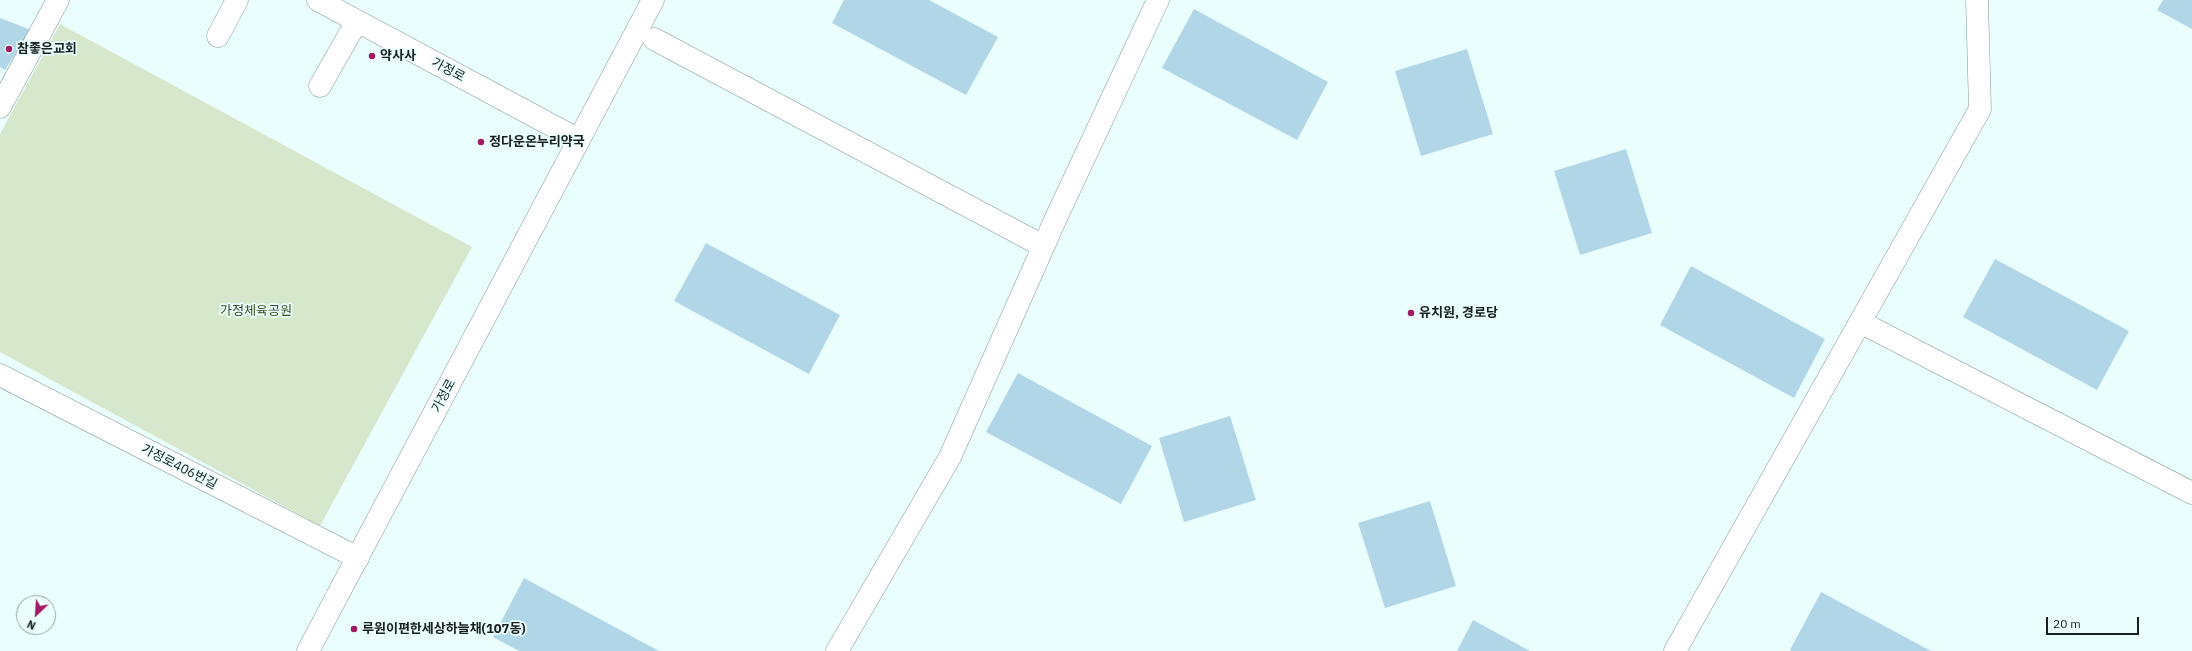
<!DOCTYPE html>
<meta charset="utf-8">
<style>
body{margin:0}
#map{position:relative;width:2192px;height:651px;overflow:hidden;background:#eafefd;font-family:"IBM Plex Sans",sans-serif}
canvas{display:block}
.north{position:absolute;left:16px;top:595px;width:40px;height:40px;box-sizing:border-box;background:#eafefd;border:1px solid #96a4a4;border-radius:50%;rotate:205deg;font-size:11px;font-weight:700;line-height:16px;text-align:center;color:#171e1e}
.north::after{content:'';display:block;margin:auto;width:14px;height:18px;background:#a21963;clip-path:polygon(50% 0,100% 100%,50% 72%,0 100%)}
.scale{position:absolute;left:2046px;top:617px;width:93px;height:18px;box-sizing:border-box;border:2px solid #171e1e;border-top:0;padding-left:5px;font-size:12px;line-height:14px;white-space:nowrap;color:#171e1e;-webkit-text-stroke:3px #eafefd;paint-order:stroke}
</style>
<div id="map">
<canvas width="2192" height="651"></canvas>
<div class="north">N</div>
<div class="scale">20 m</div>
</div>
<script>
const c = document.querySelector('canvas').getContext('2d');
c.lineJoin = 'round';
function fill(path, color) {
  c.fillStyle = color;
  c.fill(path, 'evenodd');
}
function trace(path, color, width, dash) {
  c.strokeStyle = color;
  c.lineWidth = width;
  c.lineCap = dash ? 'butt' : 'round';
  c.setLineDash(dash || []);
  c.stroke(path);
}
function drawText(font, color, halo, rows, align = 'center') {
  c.font = font + ' "IBM Plex Sans","Noto Sans KR",sans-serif';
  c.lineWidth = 3.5;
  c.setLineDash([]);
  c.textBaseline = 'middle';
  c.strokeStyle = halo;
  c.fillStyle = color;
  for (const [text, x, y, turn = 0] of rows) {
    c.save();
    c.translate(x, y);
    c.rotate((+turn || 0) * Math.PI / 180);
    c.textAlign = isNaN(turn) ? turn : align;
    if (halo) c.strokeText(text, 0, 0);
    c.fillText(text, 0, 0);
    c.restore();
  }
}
const green = new Path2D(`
 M60,24L472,247L320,526L0,352V134Z`);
const building = new Path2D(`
 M844,0H929L998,37L966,95L832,23Z
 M2163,0H2192V29L2157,10Z
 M1194,9L1328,82L1297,140L1162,68Z
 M0,18L31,30L5,70L0,67Z
 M1467,49L1493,134L1421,156L1395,71Z
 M1626,149L1652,233L1580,255L1554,171Z
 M706,243L840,315L809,374L674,301Z
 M1995,259L2129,331L2097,390L1963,317Z
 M1691,266L1825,339L1794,398L1660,325Z
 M1018,373L1152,446L1121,504L986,432Z
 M1230,416L1256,500L1184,522L1159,438Z
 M1430,501L1456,586L1385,608L1358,523Z
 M524,578L659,651H519L493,637Z
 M1821,592L1931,651H1791L1790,650Z
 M1473,620L1530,651H1457Z`);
const street = new Path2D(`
 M318,0L579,140
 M218,36L237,0
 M654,39L1043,246
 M320,86L357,21
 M0,107L58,0
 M1860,322L2192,493
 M0,375L358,558
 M837,651L950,457L1056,218L1158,0
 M1675,651L1980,109L1977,0`);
const secondary = new Path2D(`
 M308,651L653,0`);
const markers = [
 [9,49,4,"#a21963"],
 [372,56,4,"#a21963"],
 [481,142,4,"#a21963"],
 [1411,313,4,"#a21963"],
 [354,629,4,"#a21963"]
];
const poiNames = [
 ["참좋은교회",17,49],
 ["약사사",380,56],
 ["정다운온누리약국",489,142],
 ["유치원, 경로당",1419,313],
 ["루원이편한세상하늘채(107동)",362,629]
];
const streetNames = [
 ["가정로",448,70,28],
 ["가정로",444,396,-62],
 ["가정로406번길",179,467,27]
];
const parkNames = [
 ["가정체육공원",256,311]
];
fill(green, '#d7e7cc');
fill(building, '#b0d6e7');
trace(street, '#859696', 23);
trace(secondary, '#859696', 23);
trace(street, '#fff', 22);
trace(secondary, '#fff', 22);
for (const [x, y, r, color] of markers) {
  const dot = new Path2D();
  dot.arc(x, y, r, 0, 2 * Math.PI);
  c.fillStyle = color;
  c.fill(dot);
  trace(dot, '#eafefd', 1.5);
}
drawText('bold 13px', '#171e1e', '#eafefd', poiNames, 'left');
drawText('13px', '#171e1e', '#eafefd', streetNames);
drawText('13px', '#384f21', '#eafefd', parkNames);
</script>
